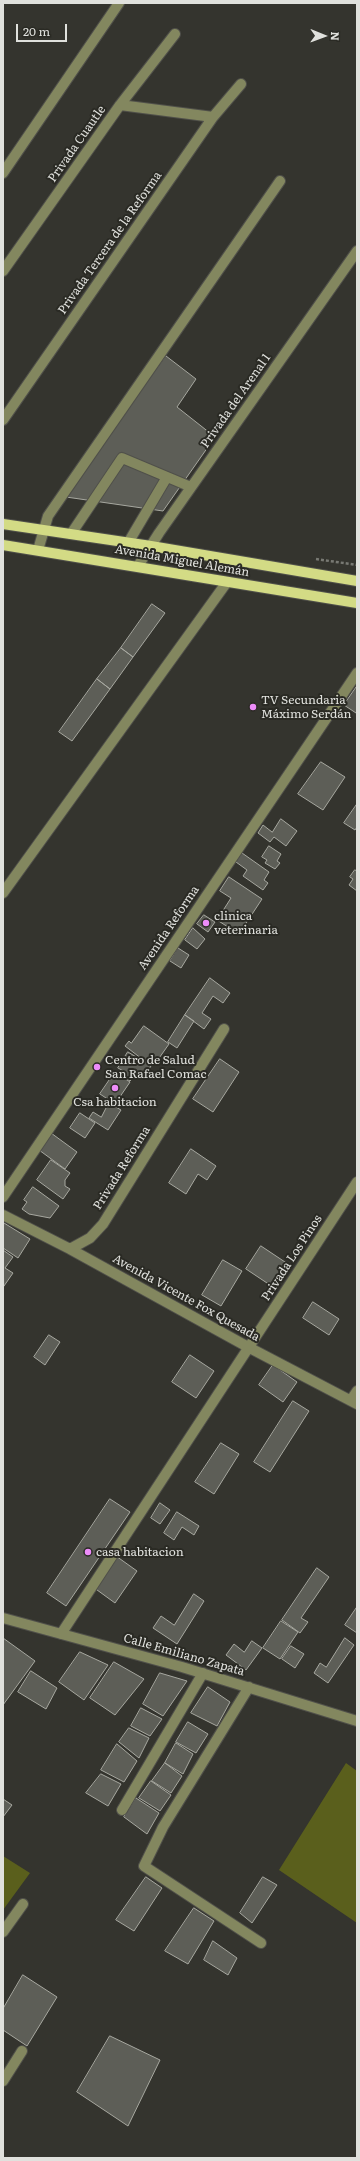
<!DOCTYPE html>
<meta charset="utf-8">
<style>
body{margin:0}
#map{position:relative;width:360px;height:2161px;overflow:hidden;background:#34342e;font-family:Literata,serif}
canvas{display:block}
.frame{position:absolute;inset:0;border:4px solid #e0e1dd;pointer-events:none}
.north{position:absolute;left:304px;top:16px;width:40px;height:40px;-webkit-text-stroke:3px #2a2a24;paint-order:stroke;rotate:91deg;font-size:11px;font-weight:700;line-height:16px;text-align:center;color:#e0e1dd}
.north::after{content:'';display:block;margin:auto;width:14px;height:18px;background:#e0e1dd;clip-path:polygon(50% 0,100% 100%,50% 72%,0 100%)}
.scale{position:absolute;left:16px;top:24px;width:51px;height:18px;box-sizing:border-box;border:2px solid #e0e1dd;border-top:0;padding-left:5px;font-size:12px;line-height:14px;white-space:nowrap;color:#e0e1dd;-webkit-text-stroke:3px #2a2a24;paint-order:stroke}
</style>
<div id="map">
<canvas width="360" height="2161"></canvas>
<div class="frame"></div>
<div class="north">N</div>
<div class="scale">20 m</div>
</div>
<script>
const c = document.querySelector('canvas').getContext('2d');
c.lineJoin = 'round';
function fill(path, color) {
  c.fillStyle = color;
  c.fill(path, 'evenodd');
}
function trace(path, color, width, dash) {
  c.strokeStyle = color;
  c.lineWidth = width;
  c.lineCap = dash ? 'butt' : 'round';
  c.setLineDash(dash || []);
  c.stroke(path);
}
function drawText(font, color, halo, rows, align = 'center') {
  c.font = font + ' Literata,serif';
  c.lineWidth = 4;
  c.setLineDash([]);
  c.textBaseline = 'middle';
  c.strokeStyle = halo;
  c.fillStyle = color;
  for (const [text, x, y, turn = 0] of rows) {
    c.save();
    c.translate(x, y);
    c.rotate((+turn || 0) * Math.PI / 180);
    c.textAlign = isNaN(turn) ? turn : align;
    if (halo) c.strokeText(text, 0, 0);
    c.fillText(text, 0, 0);
    c.restore();
  }
}
const green = new Path2D(`
 M346,1763L357,1771V1923L279,1870Z
 M3,1856L30,1873L3,1910Z`);
const building = new Path2D(`
 M166,356L196,379L177,407L215,437L163,511L66,497L125,411Z
 M152,604L165,613L133,657L121,648Z
 M121,648L133,657L110,689L97,679Z
 M97,679L110,689L72,741L59,732Z
 M357,686V711L356,713L344,705Z
 M321,762L345,777L323,810L298,794Z
 M357,804V827L355,830L344,823Z
 M281,819L297,831L286,846L274,837L270,842L258,833L263,825L272,832Z
 M269,846L281,854L277,861L280,863L275,869L265,863L267,860L262,857Z
 M242,853L269,872L264,880L268,883L263,890L243,876L247,870L236,862Z
 M355,870L357,871V891L349,885L353,879L350,877Z
 M229,877L262,899L239,934L217,920L231,898L220,891Z
 M204,915L215,922L208,932L197,924Z
 M193,928L205,939L197,949L185,940Z
 M178,948L189,955L181,968L170,961Z
 M210,978L230,993L223,1003L213,996L202,1013L211,1019L204,1029L185,1015Z
 M185,1015L194,1021L177,1048L168,1042Z
 M144,1026L169,1044L157,1061L151,1056L146,1062L125,1046L129,1041L131,1043Z
 M128,1052L151,1066L145,1075L139,1071L130,1081L123,1076L125,1072L118,1068Z
 M220,1059L239,1072L213,1112L193,1099Z
 M115,1072L130,1082L115,1104L100,1094Z
 M109,1103L121,1110L108,1130L89,1118L93,1112L101,1117Z
 M80,1113L95,1123L85,1138L70,1128Z
 M51,1133L77,1152L65,1169L39,1150Z
 M191,1149L216,1166L207,1180L198,1174L186,1194L169,1183Z
 M51,1160L70,1173L65,1180V1186L70,1189L63,1199L37,1180Z
 M33,1187L59,1206L50,1218L29,1214L22,1209L27,1202L24,1200Z
 M4,1223L30,1239L18,1258L3,1248Z
 M261,1246L288,1264L273,1287L246,1269Z
 M3,1250L13,1257L5,1268L13,1273L4,1286Z
 M223,1260L242,1271L221,1306L202,1295Z
 M313,1302L339,1319L329,1335L303,1318Z
 M49,1335L60,1342L45,1365L34,1357Z
 M190,1355L214,1371L196,1398L172,1382Z
 M273,1365L297,1382L283,1402L259,1385Z
 M293,1401L309,1411L270,1472L254,1462Z
 M221,1443L239,1454L214,1494L195,1482Z
 M110,1499L130,1512L66,1606L47,1593Z
 M160,1503L170,1510L160,1524L151,1518Z
 M177,1512L199,1526L194,1535L182,1527L174,1540L164,1533Z
 M116,1556L137,1571L115,1603L93,1587Z
 M317,1568L329,1577L301,1618L308,1622L300,1633L282,1620Z
 M194,1594L204,1601L177,1644L153,1628L161,1616L174,1625Z
 M357,1607V1633L345,1625Z
 M281,1621L298,1632L280,1659L263,1648Z
 M3,1638L35,1661L3,1705Z
 M345,1638L354,1645L328,1683L314,1673L320,1663L326,1667Z
 M252,1641L262,1648L246,1670L226,1655L234,1644L244,1652Z
 M291,1646L304,1654L295,1668L282,1659Z
 M80,1652L108,1665L84,1700L59,1682Z
 M114,1662L144,1679L115,1715L90,1698Z
 M31,1671L57,1688L46,1709L18,1692Z
 M160,1673L187,1681L163,1716L143,1704Z
 M208,1687L230,1702L217,1726L191,1713Z
 M141,1708L162,1719L150,1736L131,1726Z
 M188,1722L208,1734L196,1753L176,1742Z
 M129,1728L149,1738L139,1758L119,1742Z
 M176,1743L193,1754L183,1774L165,1763Z
 M117,1744L137,1761L124,1782L101,1770Z
 M165,1763L182,1776L171,1793L152,1781Z
 M101,1774L121,1784L108,1806L86,1793Z
 M151,1781L171,1795L160,1811L139,1798Z
 M136,1798L159,1813L147,1834L124,1817Z
 M3,1799L12,1805L3,1817Z
 M146,1877L162,1888L134,1931L116,1920Z
 M263,1877L277,1885L252,1923L240,1913Z
 M194,1908L214,1921L188,1964L165,1951Z
 M213,1941L237,1958L228,1975L204,1960Z
 M23,1975L57,1997L27,2046L3,2030V2009Z
 M110,2036L160,2060L128,2126L77,2092Z`);
const path = new Path2D(`
 M316,559L357,565`);
const minor = new Path2D(`
 M120,105L213,117
 M3,173L119,3
 M3,271L120,105L175,34
 M3,420L213,117L241,84
 M71,534L122,458L191,487
 M128,543L167,477
 M38,550L48,516L280,181
 M138,566L159,533L357,251
 M3,893L227,582
 M3,1197L357,673
 M3,1215L70,1249L248,1347L357,1404
 M70,1249L90,1238L103,1224L224,1029
 M351,1400L357,1391
 M3,1618L182,1667L357,1721
 M61,1634L357,1182
 M249,1687L163,1827L144,1866L261,1943
 M122,1810L203,1673
 M3,1932L23,1904
 M3,2081L22,2051`);
const major = new Path2D(`
 M3,524L151,546L357,581
 M3,545L357,603`);
const markers = [
 [253,707,4,"#ed8cf9"],
 [206,923,4,"#ed8cf9"],
 [97,1067,4,"#ed8cf9"],
 [115,1088,4,"#ed8cf9"],
 [88,1552,4,"#ed8cf9"]
];
const streetNames = [
 ["Privada Cuautle",77,144,-55],
 ["Privada Tercera de la Reforma",110,243,-55],
 ["Privada del Arenal 1",236,401,-55],
 ["Avenida Miguel Alemán",182,561,10],
 ["Avenida Reforma",169,928,-56],
 ["Privada Reforma",122,1168,-58],
 ["Privada Los Pinos",292,1258,-57],
 ["Avenida Vicente Fox Quesada",186,1298,29],
 ["Calle Emiliano Zapata",184,1655,16]
];
const poiNames = [
 ["TV Secundaria",261,700],
 ["Máximo Serdán",261,714],
 ["clinica",214,916],
 ["veterinaria",214,930],
 ["Centro de Salud",105,1060],
 ["San Rafael Comac",105,1074],
 ["Csa habitacion",115,1102,"center"],
 ["casa habitacion",96,1552]
];
fill(green, '#5a5f1c');
fill(building, '#5d5e57');
trace(building, '#a7a8a0', 1);
trace(minor, '#50504a', 12);
trace(major, '#50504a', 12);
trace(path, '#787973', 2.5, [3, 2]);
trace(minor, '#83875f', 10);
trace(major, '#d3db85', 10);
for (const [x, y, r, color] of markers) {
  const dot = new Path2D();
  dot.arc(x, y, r, 0, 2 * Math.PI);
  c.fillStyle = color;
  c.fill(dot);
  trace(dot, '#2a2a24', 1.5);
}
drawText('12px', '#e0e1dd', '#2a2a24', streetNames);
drawText('12px', '#e0e1dd', '#2a2a24', poiNames, 'left');
</script>
